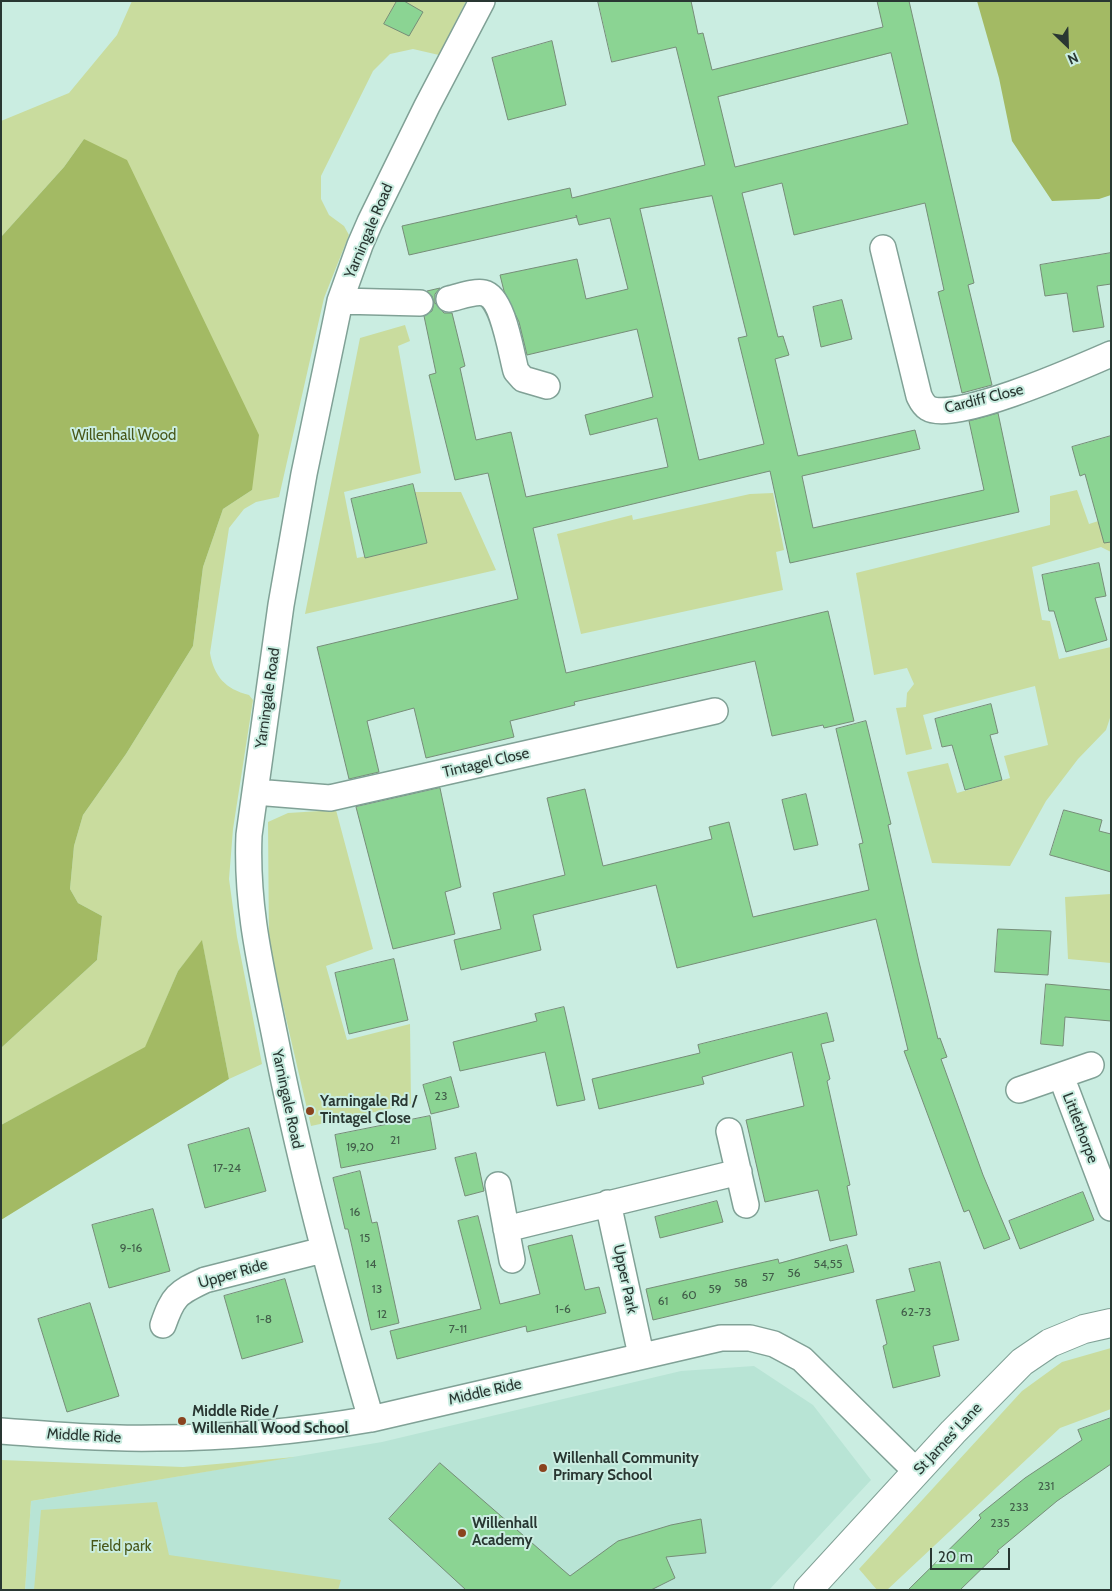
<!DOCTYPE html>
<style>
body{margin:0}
#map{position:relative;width:1112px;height:1591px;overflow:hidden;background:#caede1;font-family:Cabin,sans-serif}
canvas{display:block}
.frame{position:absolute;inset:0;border:2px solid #293732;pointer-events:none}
.north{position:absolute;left:1042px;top:20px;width:50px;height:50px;-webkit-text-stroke:4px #caede1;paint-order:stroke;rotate:156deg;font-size:14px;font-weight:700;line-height:20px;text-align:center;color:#293732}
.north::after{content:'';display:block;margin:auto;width:18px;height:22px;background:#293732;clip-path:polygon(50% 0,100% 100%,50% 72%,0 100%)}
.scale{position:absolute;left:930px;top:1548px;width:80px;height:22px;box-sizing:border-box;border:2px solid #293732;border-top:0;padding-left:6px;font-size:15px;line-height:18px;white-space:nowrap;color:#293732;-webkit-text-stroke:4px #caede1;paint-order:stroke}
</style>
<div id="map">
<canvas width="1112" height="1591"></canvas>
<div class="frame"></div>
<div class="north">N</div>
<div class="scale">20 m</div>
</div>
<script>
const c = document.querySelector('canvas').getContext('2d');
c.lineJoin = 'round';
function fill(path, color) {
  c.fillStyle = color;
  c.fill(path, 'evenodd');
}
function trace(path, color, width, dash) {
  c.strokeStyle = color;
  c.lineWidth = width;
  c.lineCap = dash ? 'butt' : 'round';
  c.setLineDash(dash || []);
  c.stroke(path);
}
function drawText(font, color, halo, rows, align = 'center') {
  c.font = font + ' Cabin,sans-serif';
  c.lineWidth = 4;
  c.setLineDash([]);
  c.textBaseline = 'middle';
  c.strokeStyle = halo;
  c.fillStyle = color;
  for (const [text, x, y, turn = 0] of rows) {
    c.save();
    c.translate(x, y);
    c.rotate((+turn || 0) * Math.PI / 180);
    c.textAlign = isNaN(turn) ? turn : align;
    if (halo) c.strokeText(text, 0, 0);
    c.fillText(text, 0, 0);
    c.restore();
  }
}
const built = new Path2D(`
 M754,1366L813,1405L871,1480L769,1590H25L31,1501L382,1442L681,1371Z`);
const green = new Path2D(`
 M132,1H466L439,55L413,49L390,54L373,71L321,176V199L329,215L344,226L349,235L324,298L279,497L256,502L244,509L229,528L210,653C214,676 225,689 249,695L253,700L233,829L229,879L237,937L262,1064L229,1079L202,941L178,971L145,1048L1,1125V1048L97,960L102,916L78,903L70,889L74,846L83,815L126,754L193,646L203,567L223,509L252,490L84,139L64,167L1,237V121L69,93L117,35Z
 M405,325L410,341L398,346L421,473L344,492L357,558L426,543L415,492H461L496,570L305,614L360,338Z
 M1077,490L1089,524L1111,517V552L1101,547L1032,567L1042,620L1050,621L1059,659L1111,647V715L1106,730L1078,759L1046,801L1010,866L932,863L907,772L948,763L957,793L1010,778L1004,756L1048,745L1035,686L923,715L932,749L906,755L896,708L906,707L907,693L914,684L907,668L874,675L856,573L1050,525V496Z
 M773,493L784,550L776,552L783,590L581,634L557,534L632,515L633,520L750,494Z
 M336,810L373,949L326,966L347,1040L410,1024L411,1104L311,1126L269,945L268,822L288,813Z
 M1111,894V963L1068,959L1065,897Z
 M1111,1348V1409L1060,1428L887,1590H877L859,1569L1022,1391L1062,1362Z
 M295,1457L31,1501L25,1590H1V1460L183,1467Z
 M157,1502L169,1555L341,1580L338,1590H34L41,1510Z`);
const forest = new Path2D(`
 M977,1H1111V195L1099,199L1052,201L1012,141L999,78Z
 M84,139L127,160L259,435L252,490L223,509L203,567L193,646L126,754L83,815L74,846L70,889L78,903L102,916L97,960L1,1048V237L64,167Z
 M202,940L229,1079L1,1220V1125L145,1047L178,971Z`);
const building = new Path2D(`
 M397,1H404L423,12L409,36L384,24Z
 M598,1H691L698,34L703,33L712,70L883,27L877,1H909L974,283L968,285L992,385L962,393L938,292L944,290L925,203L794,235L782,183L742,193L778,337L783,336L789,355L775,359L798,456L915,430L920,449L802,476L813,528L984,490L969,421L998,413L1019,512L790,563L770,471L533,528L566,673L828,611L854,721L824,728L823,725L772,736L755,661L574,702L575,705L510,721L514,737L426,758L414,708L367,721L379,772L349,779L317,647L518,599L488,473L455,480L429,375L436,373L424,316L432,311L434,303L432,296L427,291L440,288L435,294V303L444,313H452L465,366L460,368L476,440L511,432L526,497L668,467L657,418L590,435L585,415L653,397L637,329L527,355L519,322L504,291L500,275L577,259L586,299L628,289L610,218L579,225L576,215L577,217L409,255L402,226L570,188L572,198L705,165L676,47L612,62ZM891,53L908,124L735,167L718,97ZM712,196L747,336L738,338L764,444L699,460L640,209Z
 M552,41L566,105L508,120L492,58Z
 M1111,253V284L1097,286L1104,327L1073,332L1067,293L1045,296L1040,265Z
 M842,300L852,339L821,347L813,307Z
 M1111,436V542L1104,543L1085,474L1080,476L1072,447Z
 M413,484L427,543L365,558L351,499Z
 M1099,563L1106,596L1095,598L1107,640L1066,652L1054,611H1049L1042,575Z
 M991,704L998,733L990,735L1002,780L965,790L952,745L942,747L935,719Z
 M866,721L891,824L888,825L919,962L938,1039L940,1038L947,1057L941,1059L983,1175L1010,1239L984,1249L969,1210L964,1212L904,1051L908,1050L876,919L677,968L656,885L533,915L541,950L461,970L454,940L501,929L493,893L565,875L547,798L585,789L603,866L712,839L709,827L729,822L753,917L869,890L859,844L863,843L836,729Z
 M440,788L461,887L445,892L455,934L393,949L356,807Z
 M806,794L818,845L794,850L782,800Z
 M1064,810L1102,820L1099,831L1111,834V872L1050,855Z
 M998,929L1051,931L1048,975L995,972Z
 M394,959L408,1020L349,1034L335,973Z
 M1046,984L1111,990V1021L1065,1017L1063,1046L1041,1044Z
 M564,1007L585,1100L557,1106L545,1052L460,1071L453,1042L537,1021L535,1014Z
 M827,1013L834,1041L821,1044L830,1079L827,1081L850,1185L847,1186L857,1235L830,1241L818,1190L765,1202L746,1120L804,1106L792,1052L702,1077L704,1084L599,1109L592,1079L700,1053L698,1045Z
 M451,1077L459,1107L431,1114L423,1085Z
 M430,1116L436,1149L341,1168L335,1135Z
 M249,1128L266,1191L205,1208L188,1145Z
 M476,1153L484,1191L465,1196L455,1158Z
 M360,1171L372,1223L377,1222L399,1323L371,1330L348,1229H345L333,1178Z
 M1083,1192L1094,1220L1020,1249L1009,1221Z
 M717,1201L723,1222L660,1238L655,1217Z
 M153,1209L170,1271L109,1288L92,1225Z
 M478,1216L500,1304L540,1294L528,1246L572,1235L585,1290L599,1287L606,1313L527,1332L526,1326L397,1359L390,1331L481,1309L458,1221Z
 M847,1245L854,1272L653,1320L646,1289L778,1259L779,1263Z
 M940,1262L959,1340L933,1346L940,1376L893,1388L883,1346L887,1344L876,1300L915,1291L909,1269Z
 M285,1279L303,1342L242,1359L224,1296Z
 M90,1303L119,1396L67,1412L38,1319Z
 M1111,1418V1464L1057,1501L997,1551L999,1552L960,1590H908L981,1518L979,1515L1025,1478L1082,1440L1078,1430Z
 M440,1463L570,1576L618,1541L671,1525L701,1519L706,1553L666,1557L675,1578L651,1590H466L389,1519Z`);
const street = new Path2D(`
 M883,248L919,396C921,400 923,405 928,408C953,424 1081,367 1111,354
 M449,299C459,297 474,291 484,293C503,297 511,353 516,371L523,379L547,386
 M340,301L420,303
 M255,792L330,798L715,711
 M1061,1076L1111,1208
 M1019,1090L1091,1065
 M729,1131L746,1205
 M498,1185L512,1260
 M608,1203L641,1355
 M506,1229L739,1172
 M163,1325C173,1296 177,1293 205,1280L323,1250
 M371,1419C334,1292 300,1166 275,1037C261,967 246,907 249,835L281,605L304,474L340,301L360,245L370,222L427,106L482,1
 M1,1431C53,1435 105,1439 158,1438C229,1438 301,1431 371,1419L721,1338H750L774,1344L802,1359L917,1472`);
const secondary = new Path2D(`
 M808,1590L953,1432L1022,1362L1050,1343L1084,1329L1111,1323`);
const markers = [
 [310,1111,5,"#8a431e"],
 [182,1421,5,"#8a431e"],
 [543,1468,5,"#8a431e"],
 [462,1533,5,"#8a431e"]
];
const numberNames = [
 ["23",441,1096],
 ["21",395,1140],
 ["19,20",360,1147],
 ["17-24",227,1168],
 ["16",355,1212],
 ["15",365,1238],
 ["9-16",131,1248],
 ["14",371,1264],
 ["54,55",828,1264],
 ["56",794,1273],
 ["57",768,1277],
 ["58",741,1283],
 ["13",377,1289],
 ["59",715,1289],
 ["60",689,1295],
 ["61",663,1301],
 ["1-6",563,1309],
 ["62-73",916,1312],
 ["12",382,1314],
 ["1-8",264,1319],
 ["7-11",458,1329],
 ["231",1046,1486],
 ["233",1019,1507],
 ["235",1000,1523]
];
const streetNames = [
 ["Yarningale Road",369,231,-67],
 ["Cardiff Close",984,399,-14],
 ["Yarningale Road",268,698,-82],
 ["Tintagel Close",486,763,-13],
 ["Yarningale Road",287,1099,78],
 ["Littlethorpe",1080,1128,69],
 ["Upper Ride",233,1274,-16],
 ["Upper Park",625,1279,78],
 ["Middle Ride",485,1392,-13],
 ["Middle Ride",84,1436,3],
 ["St James' Lane",948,1439,-47]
];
const parkNames = [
 ["Willenhall Wood",124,436],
 ["Field park",121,1547]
];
const poiNames = [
 ["Yarningale Rd /",320,1102],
 ["Tintagel Close",320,1119],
 ["Middle Ride /",192,1412],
 ["Willenhall Wood School",192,1429],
 ["Willenhall Community",553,1459],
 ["Primary School",553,1476],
 ["Willenhall",472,1524],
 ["Academy",472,1541]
];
fill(built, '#b8e4d5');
fill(green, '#c9dc9e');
fill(forest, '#a3ba64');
fill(building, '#8bd493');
trace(building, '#768d78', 1);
trace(street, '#80a196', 28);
trace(secondary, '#80a196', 30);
trace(street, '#fff', 25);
trace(secondary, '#fff', 28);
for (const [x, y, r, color] of markers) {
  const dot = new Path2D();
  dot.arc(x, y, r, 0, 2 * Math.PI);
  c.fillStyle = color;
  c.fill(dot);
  trace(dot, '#caede1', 2);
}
drawText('12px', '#425e4a', null, numberNames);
drawText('15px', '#293732', '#caede1', streetNames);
drawText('15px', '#485719', '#caede1', parkNames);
drawText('bold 15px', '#293732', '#caede1', poiNames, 'left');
</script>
